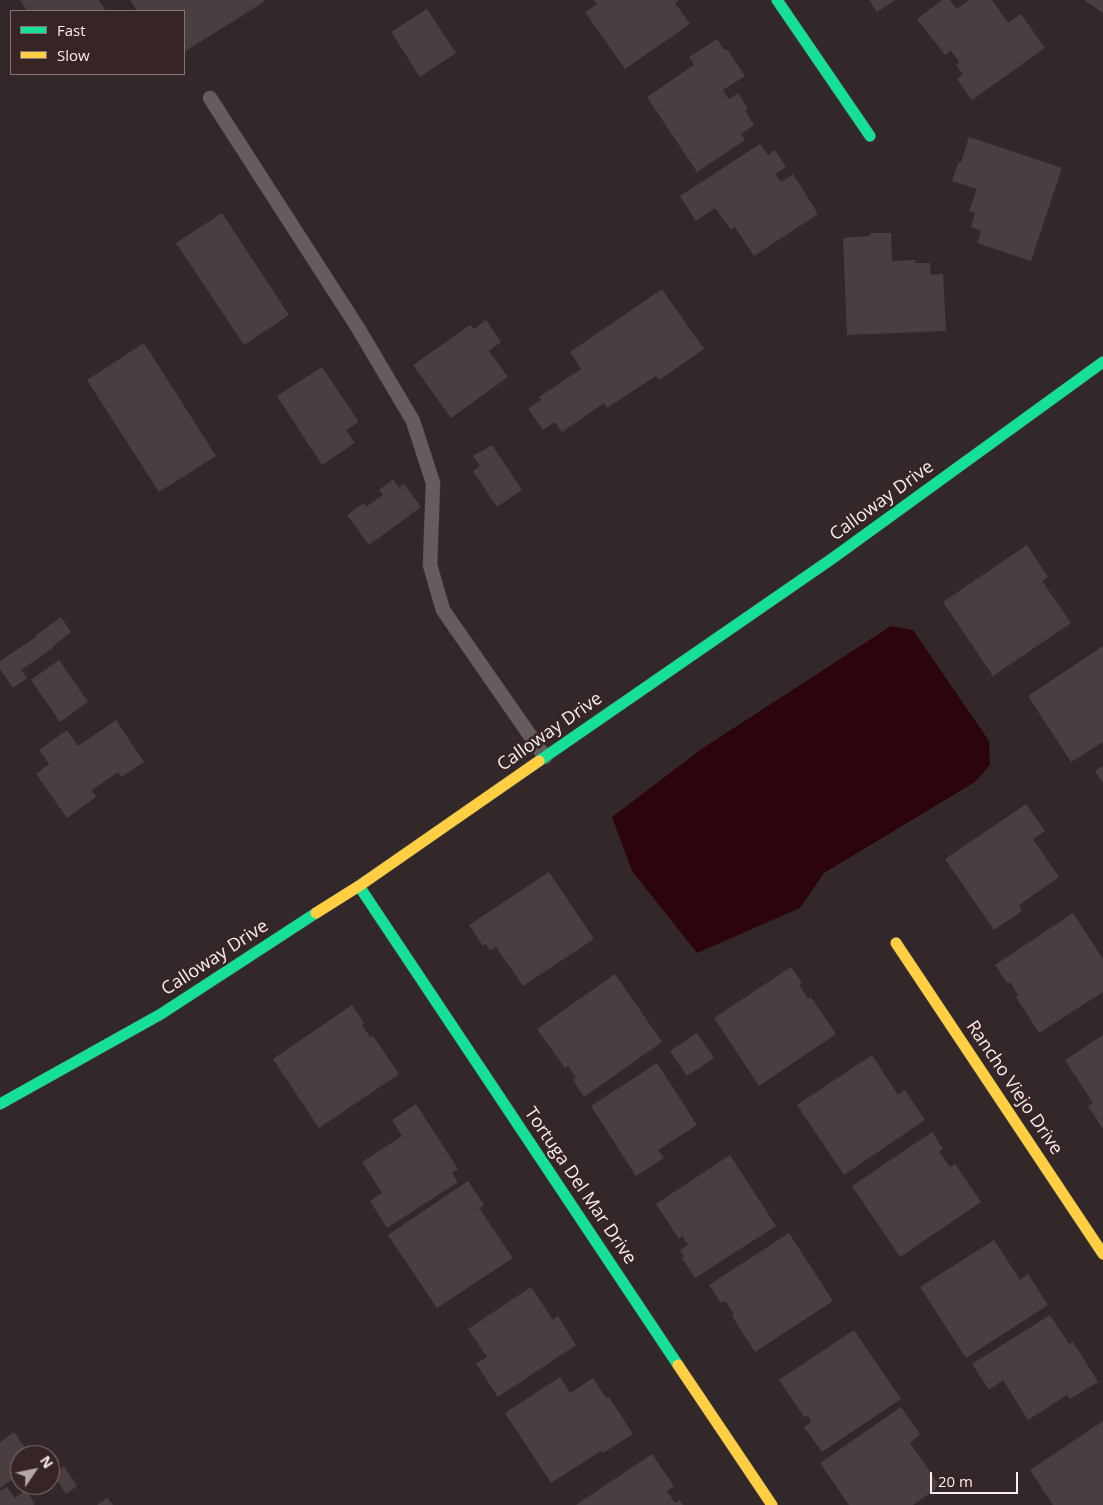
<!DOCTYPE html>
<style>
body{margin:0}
#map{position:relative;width:1103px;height:1505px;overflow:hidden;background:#332829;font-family:"Open Sans",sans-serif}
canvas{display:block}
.legend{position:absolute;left:10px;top:10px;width:175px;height:65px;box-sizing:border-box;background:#372425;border:1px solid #857475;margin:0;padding:6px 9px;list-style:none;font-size:15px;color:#faeced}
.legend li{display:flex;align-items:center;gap:10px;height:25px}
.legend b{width:25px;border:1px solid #857475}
.north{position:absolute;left:10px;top:1445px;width:50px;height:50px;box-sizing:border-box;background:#372425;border:1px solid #857475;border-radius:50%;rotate:56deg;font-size:14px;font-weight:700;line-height:20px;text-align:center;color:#faeced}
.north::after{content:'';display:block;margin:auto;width:18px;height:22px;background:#b4a7a8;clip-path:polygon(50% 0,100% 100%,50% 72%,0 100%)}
.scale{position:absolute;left:930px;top:1472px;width:88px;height:22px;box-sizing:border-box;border:2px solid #faeced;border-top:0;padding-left:6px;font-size:15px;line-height:18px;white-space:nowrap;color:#faeced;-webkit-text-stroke:4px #372425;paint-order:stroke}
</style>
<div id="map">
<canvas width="1103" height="1505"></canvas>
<ul class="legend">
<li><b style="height:6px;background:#16e098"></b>Fast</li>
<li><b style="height:6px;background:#ffcf43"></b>Slow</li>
</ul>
<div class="north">N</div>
<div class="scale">20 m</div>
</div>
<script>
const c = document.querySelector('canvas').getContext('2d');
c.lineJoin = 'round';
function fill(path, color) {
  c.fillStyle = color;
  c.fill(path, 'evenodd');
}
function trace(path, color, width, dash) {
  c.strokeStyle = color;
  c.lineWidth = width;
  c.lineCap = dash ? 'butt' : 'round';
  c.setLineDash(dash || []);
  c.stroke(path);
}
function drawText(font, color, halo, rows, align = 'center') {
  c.font = font + ' "Open Sans",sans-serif';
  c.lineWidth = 5;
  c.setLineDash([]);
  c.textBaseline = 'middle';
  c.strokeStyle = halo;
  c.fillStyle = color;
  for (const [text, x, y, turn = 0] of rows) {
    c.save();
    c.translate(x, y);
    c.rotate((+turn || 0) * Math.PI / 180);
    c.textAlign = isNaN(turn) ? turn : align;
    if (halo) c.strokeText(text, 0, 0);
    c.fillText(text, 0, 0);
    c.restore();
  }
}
const water = new Path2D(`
 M891,626L913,630L989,741L990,765L975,782L824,873L800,908L697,953L632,871L612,817L703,748Z`);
const building = new Path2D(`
 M20,0H99L106,11H27Z
 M130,0H264V2L184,52V11H137Z
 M594,0H680L675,3L690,24L625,69L585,12L597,4Z
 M869,0H895L877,12Z
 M942,0H950L957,9L969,0H992L1008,23L1021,14L1045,48L972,100L957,79L963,74L956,65L959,62L958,60L951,51L945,55L917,19Z
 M1084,0H1103V13Z
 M427,9L456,53L420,77L391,32Z
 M717,39L725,51L727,49L745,76L723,90L729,99L738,93L748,108L745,110L754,125L741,134L745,140L697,172L647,97L694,65L689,57Z
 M969,137L1062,168L1031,261L977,243L981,231L971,227L975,213L969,211L977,189L952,181L958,163H961Z
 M760,144L768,155L775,150L786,167L775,174L781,182L793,174L818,214L754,256L735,227L731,230L715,208L696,221L680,196Z
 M222,213L289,315L244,345L176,243Z
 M870,233H891L892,261L915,260V263H930L931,275L943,274L946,331L847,335L843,238L870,236Z
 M662,289L704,349L659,380L656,376L607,408L604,403L562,432L555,422L543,430L528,409L541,400L539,397L581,369L570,352Z
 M486,320L501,342L489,351L508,377L451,418L413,365L470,325L474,329Z
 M144,343L216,456L159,492L87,380Z
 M322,367L359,422L346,430L355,443L322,465L277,396Z
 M492,445L522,490L497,507L473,471L480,466L473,456Z
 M393,479L399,488L404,484L421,507L369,545L347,515L364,503L366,507L383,495L379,490Z
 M1027,545L1048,577L1042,581L1071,623L993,676L943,602Z
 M61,617L71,632L52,647L53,648L21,670L27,678L13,688L0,669V661L36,637L35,636Z
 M1103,646V742L1071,762L1028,696Z
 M59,660L88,702L60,722L31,680Z
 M116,720L144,762L121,777L118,772L92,790L96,797L67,818L36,774L49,764L39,750L67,730L78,746Z
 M1103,766V783L1095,771Z
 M1026,804L1045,831L1033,839L1059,877L1019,905L1022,911L994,930L945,859Z
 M549,872L594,939L523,986L496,947L490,951L486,944L483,946L469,925Z
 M1073,913L1103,959V992L1039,1033L1016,997L1018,995L1010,982L1007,983L995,965Z
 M791,967L802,983L799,985L808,999L811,997L836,1034L759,1086L714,1018Z
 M615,974L662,1042L584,1097L573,1080L576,1078L568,1066L565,1068L537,1029Z
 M352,1005L364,1023L362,1025L370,1037L373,1036L399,1074L319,1128L273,1059Z
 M697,1033L714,1058L687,1076L670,1051Z
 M1103,1035V1129L1088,1106L1093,1103L1065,1060Z
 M872,1055L898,1095L905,1090L925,1120L844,1175L797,1105Z
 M657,1063L697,1125L658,1150L664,1158L636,1176L591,1106Z
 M416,1104L458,1169L452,1173L458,1182L387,1228L370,1201L382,1193L362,1162L402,1136L392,1120Z
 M932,1132L943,1149L939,1152L950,1167L955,1164L981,1202L900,1257L852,1186Z
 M730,1155L776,1226L695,1278L682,1258L684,1256L680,1250L688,1245L682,1236L679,1239L656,1204Z
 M468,1181L484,1205L479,1208L513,1258L437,1308L388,1235Z
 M789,1233L833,1301L755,1352L732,1316L734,1314L725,1301L721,1303L709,1285Z
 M994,1240L1020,1280L1028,1274L1048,1305L966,1358L920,1287Z
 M531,1287L553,1320L558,1316L576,1345L498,1397L476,1364L487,1357L468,1329Z
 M1050,1315L1069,1344L1073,1342L1098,1382L1070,1399L1067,1395L1028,1420L1003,1380L989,1390L972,1364Z
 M854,1330L901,1399L822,1452L804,1427L811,1422L808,1416L804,1417L779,1380Z
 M560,1377L570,1393L593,1378L606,1398L609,1397L633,1434L603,1453L601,1451L551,1483L505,1413Z
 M901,1407L920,1434L910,1443L940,1486L913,1505H849L820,1463Z
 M1103,1421V1505H1053L1030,1470Z
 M14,1432L30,1455H20V1474L0,1488V1442Z
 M652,1454L674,1486L667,1491L675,1503L680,1500L683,1505H576Z
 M64,1466L77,1486L66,1494L53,1474Z
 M7,1487L15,1498L26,1490L35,1504L33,1505H0V1491Z
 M107,1498L113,1505H97Z`);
const lane = new Path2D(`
 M210,98L358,328L413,421L433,483L430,565L443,610L545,757`);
const fast = new Path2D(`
 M777,0L870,136
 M539,761L833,558L1103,362
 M359,886L678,1365
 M0,1104L161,1014L316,913`);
const slow = new Path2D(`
 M316,913L359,886L539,761
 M896,943L1103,1254
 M678,1365L772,1505`);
const streetNames = [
 ["Calloway Drive",882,501,-36],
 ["Calloway Drive",550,732,-35],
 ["Calloway Drive",215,958,-33],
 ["Rancho Viejo Drive",1014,1088,56],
 ["Tortuga Del Mar Drive",580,1186,56]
];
fill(water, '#2c050c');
fill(building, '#493f40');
trace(lane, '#4f4647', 15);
trace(fast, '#4f4647', 12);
trace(slow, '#4f4647', 12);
trace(lane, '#655d5d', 14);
trace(fast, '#16e098', 11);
trace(slow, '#ffcf43', 11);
drawText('18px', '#faeced', '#372425', streetNames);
</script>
